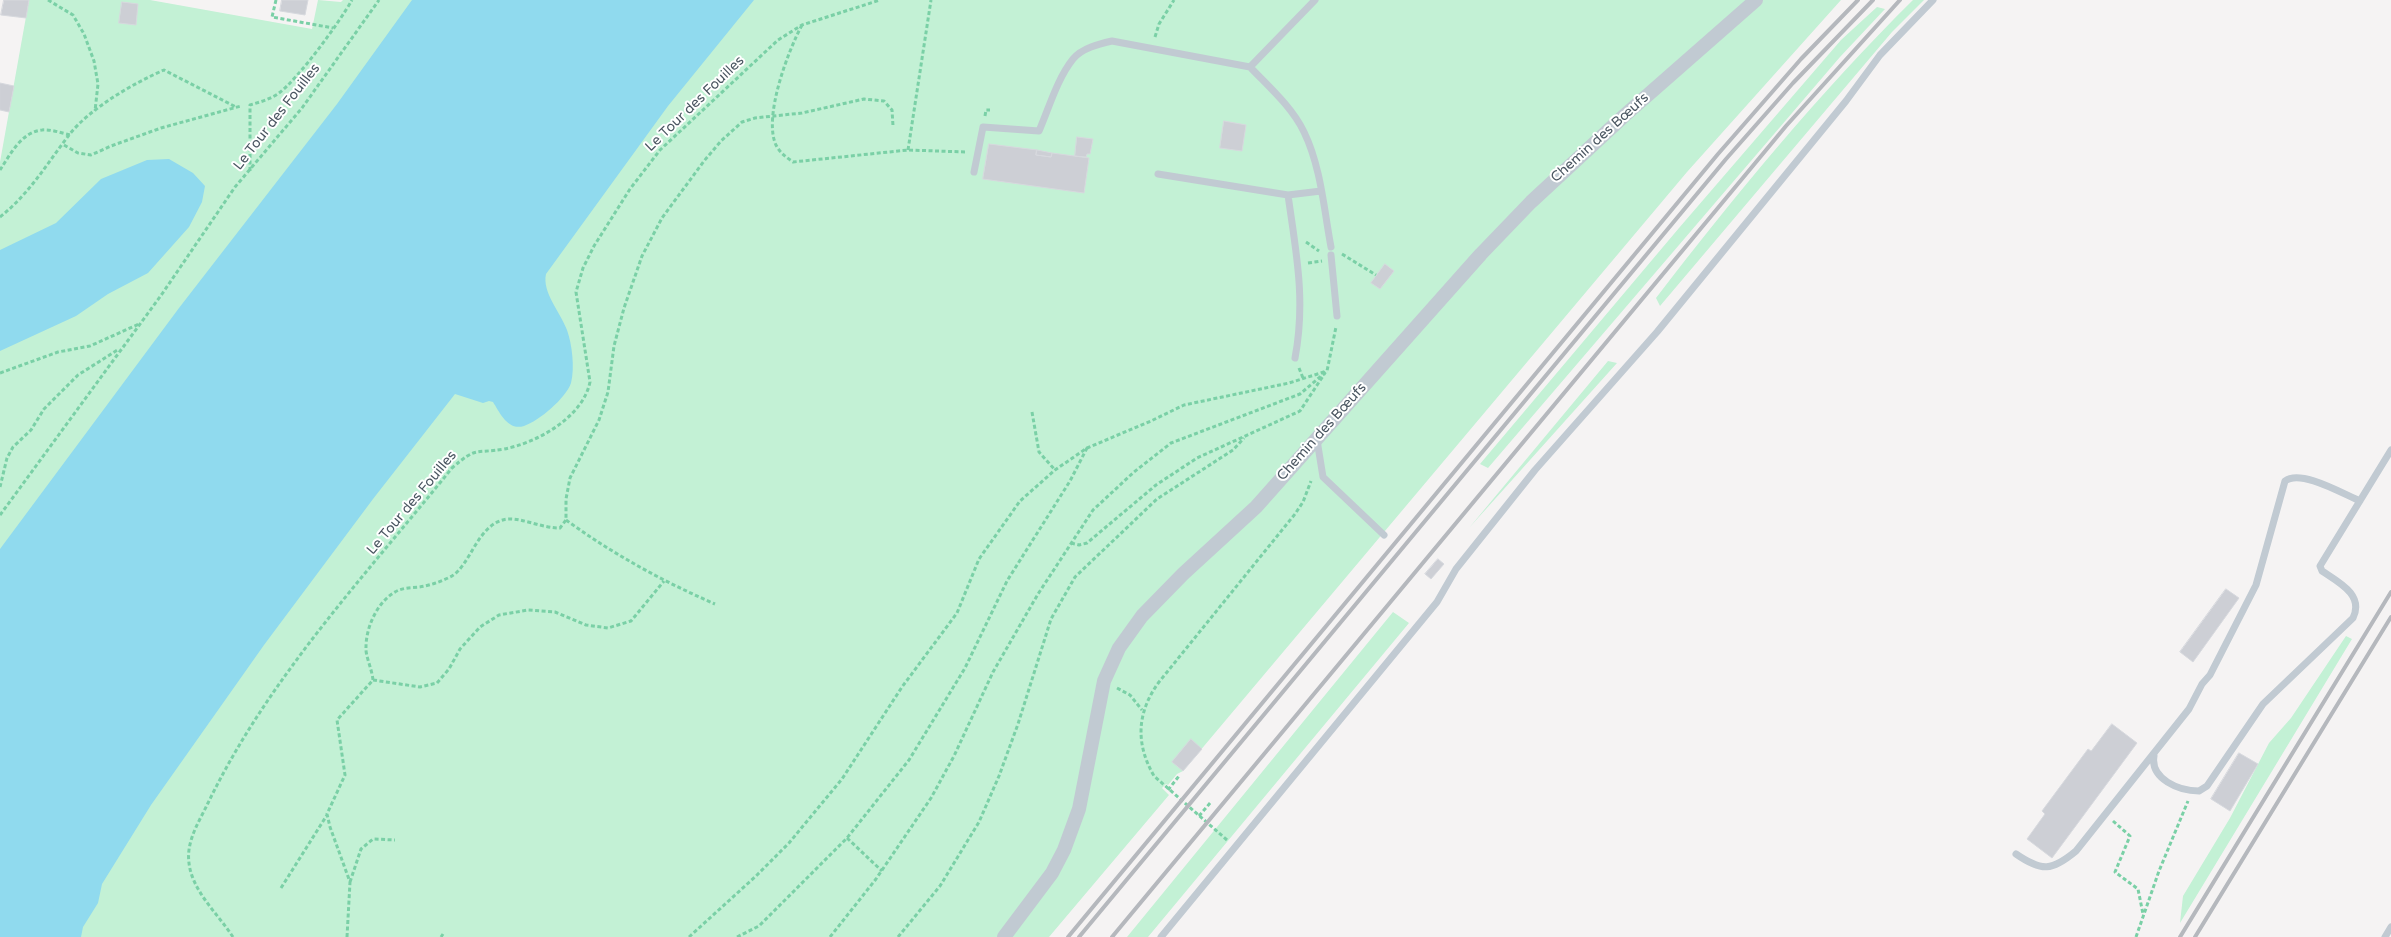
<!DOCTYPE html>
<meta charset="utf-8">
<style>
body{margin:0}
canvas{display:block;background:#f5f3f3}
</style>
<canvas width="2391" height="937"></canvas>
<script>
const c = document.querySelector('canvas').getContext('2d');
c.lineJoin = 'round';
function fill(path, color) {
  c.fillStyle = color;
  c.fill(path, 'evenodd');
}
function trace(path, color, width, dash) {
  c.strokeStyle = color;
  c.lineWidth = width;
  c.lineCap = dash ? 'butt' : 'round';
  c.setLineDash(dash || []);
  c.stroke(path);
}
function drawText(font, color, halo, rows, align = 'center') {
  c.font = font + ' "Varela Round",sans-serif';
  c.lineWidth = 4;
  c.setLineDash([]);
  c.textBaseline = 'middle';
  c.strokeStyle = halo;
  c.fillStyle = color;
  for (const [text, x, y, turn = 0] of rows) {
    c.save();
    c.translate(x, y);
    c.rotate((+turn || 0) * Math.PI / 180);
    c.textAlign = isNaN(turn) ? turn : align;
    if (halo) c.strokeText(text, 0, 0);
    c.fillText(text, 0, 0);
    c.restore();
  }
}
const green = new Path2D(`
 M29,0H150L312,29L318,0L341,2L343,0H1841L1687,172L1183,771L1177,774L1168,785L1166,784L1162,788L1169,795L1049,937H0V162Z
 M1913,0H1924L1892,32L1660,306L1656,298C1736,194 1820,92 1913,0Z
 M1877,7L1885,9L1840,57L1488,468L1480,464L1679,228L1841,40Z
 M1608,361L1617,363L1469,528Z
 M1393,612L1409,623L1148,937H1127Z
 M2346,636L2352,639L2180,923L2183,896L2230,818L2269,743L2291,718Z`);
const water = new Path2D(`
 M412,0H754L668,106L546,274C542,293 560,311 567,330C572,344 575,368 571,383C566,398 539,421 524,426C508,431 500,413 493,402L489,401L483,403L455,394L373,499L264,645L151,805L102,884L98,903L83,927L81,937H0V549L179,308L337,104Z
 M169,159L193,173L205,186L202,202L189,227L148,273L108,294L76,316L0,351V250L56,223L101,179L147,160Z`);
const building = new Path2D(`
 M4,0H29L26,18L1,15Z
 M282,0H308L305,15L280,11Z
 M122,2L138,4L136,25L119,23Z
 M0,83L14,86L9,112L0,110Z
 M1224,121L1246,125L1242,151L1220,148Z
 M1077,137L1093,139L1090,154H1087L1086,157L1075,156Z
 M989,144L1037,150L1036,155L1051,157L1052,153L1089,158L1084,193L983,179Z
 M1037,150L1052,153L1051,157L1036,155Z
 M1385,264L1394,271L1380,289L1371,283Z
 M1438,559L1444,564L1431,579L1425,574Z
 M2226,589L2239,598L2193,662L2180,652Z
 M2112,724L2137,743L2052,858L2027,839L2045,814L2042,811L2088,749L2091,751Z
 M1191,739L1202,749L1183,771L1172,762Z
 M2239,753L2258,764L2230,811L2211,799Z`);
const path = new Path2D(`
 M48,0L73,15L84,34L94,61L98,84L95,111
 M276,0L272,17L333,28
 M802,25C788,51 763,117 776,145C780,153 786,157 793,162L908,150L966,152
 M1155,37L1159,24L1174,0
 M985,116L986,110H990
 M64,145L78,153L91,155L111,146L161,128L241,106
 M908,150L931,0
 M0,170C10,155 21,132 42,130C50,129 62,133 70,135
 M250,171V105C260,102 271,99 279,93C299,78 339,23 352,0
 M0,217C29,194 47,164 69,135C90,108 134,83 164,70L236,107
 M1306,242L1319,251
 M1342,254L1376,275
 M1308,263L1322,261
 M1299,368L1303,378
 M0,373L58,352L90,346L139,324
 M1032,412L1039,452L1055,470
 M0,487L7,458L13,447L31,430L44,409L78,375L119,349
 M0,515L162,294L235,187L302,108L379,0
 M566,520C613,554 662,581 715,604
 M1071,543L1079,545L1087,543L1156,485L1197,458L1300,411L1325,373
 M373,680L420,687L437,683L449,669L460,649L480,627L499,615L528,610L555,612L586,625L608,628L631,621L664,581
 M1117,688L1130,695L1142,710
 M1168,790L1179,776
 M1199,816L1211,802
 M2113,821L2130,836L2115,872L2138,889L2143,914
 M847,838L882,871
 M1227,840L1154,776C1135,743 1137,712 1159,682L1295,514L1303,502L1311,481
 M350,882L361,849L373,839L395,840
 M281,888L327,815
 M233,937C218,914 192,891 189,863C186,841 199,822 208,803C269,677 365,576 452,468C477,446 475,454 504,449C537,443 583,417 590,382L576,292L583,268L594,246L630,189L660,150L778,40L802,25L880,0
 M347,937L350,882L330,827L327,814L345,775L337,720L373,680C372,669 365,655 366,647C366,627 378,599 399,590C407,587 417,588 425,586C434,584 442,581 450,577C471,567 477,522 508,519C522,518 542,528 560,528L566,520V499L570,478L599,420L608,392L614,346L624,308L642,256L662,218L704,161L721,141L742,122L755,118L802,113L864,99L884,101L892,110L893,126
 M441,937L443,934
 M689,937L756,876L789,843L842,779L902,687L957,613L979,559L1020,501L1055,470L1087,448L1151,421L1184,405L1289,383L1327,371
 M737,937L759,926L847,838L909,760L965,668L1007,581L1070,481L1087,448
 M830,937L876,879L931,798L954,756L993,672L1038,594L1093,510L1134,472L1171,443L1300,394L1327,371L1336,327
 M898,937L940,886L979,822L999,776L1018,724L1051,619L1075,577L1157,499L1233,450L1244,438
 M2136,937L2159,871L2188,801`);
const lane = new Path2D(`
 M1250,67C1269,87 1292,107 1304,132C1321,167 1324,210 1331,247
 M974,172L983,127L1039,131C1049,108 1057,79 1073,59C1082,48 1099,44 1112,41L1250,67L1315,0
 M1158,174L1288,195L1321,191
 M1288,195C1296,252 1306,300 1295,358
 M1331,255L1337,316
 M1317,440L1323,477L1384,535
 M2154,756C2150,779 2179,791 2199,791L2207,786L2263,704L2353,618C2364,595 2340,583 2322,571L2320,566L2391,450
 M2016,854C2042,872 2052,871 2076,851L2189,709L2202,684L2210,675L2256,585L2285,481C2301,469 2343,494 2360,501
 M1161,937L1437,602L1456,569L1535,470L1657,332L1846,101L1880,55L1933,0
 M2385,937L2391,927`);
const street = new Path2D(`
 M1004,937L1052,873L1064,850L1079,809L1104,681L1119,648L1142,616L1183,574L1256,507L1481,254L1531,202L1625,115L1756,0`);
const rail = new Path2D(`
 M1068,937L1718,154L1801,59L1858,0
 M1079,937L1726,159L1793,83L1873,0
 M1112,937L1786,126L1900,0
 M2180,937L2391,592
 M2195,937L2391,617`);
const streetNames = [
 ["Le Tour des Fouilles",695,104,-44],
 ["Le Tour des Fouilles",277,117,-52],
 ["Chemin des Bœufs",1600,138,-42],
 ["Chemin des Bœufs",1322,432,-48],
 ["Le Tour des Fouilles",412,503,-50]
];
fill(green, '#c3f1d5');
fill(water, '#90daee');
fill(building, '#cdcfd5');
trace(building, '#d7d9de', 1);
trace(path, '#7ad0a6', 3, [4, 2.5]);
trace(lane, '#c1cad2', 7);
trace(street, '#c1cad2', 14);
trace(rail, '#b5b8bd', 4);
drawText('14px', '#4a5661', '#fff', streetNames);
</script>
